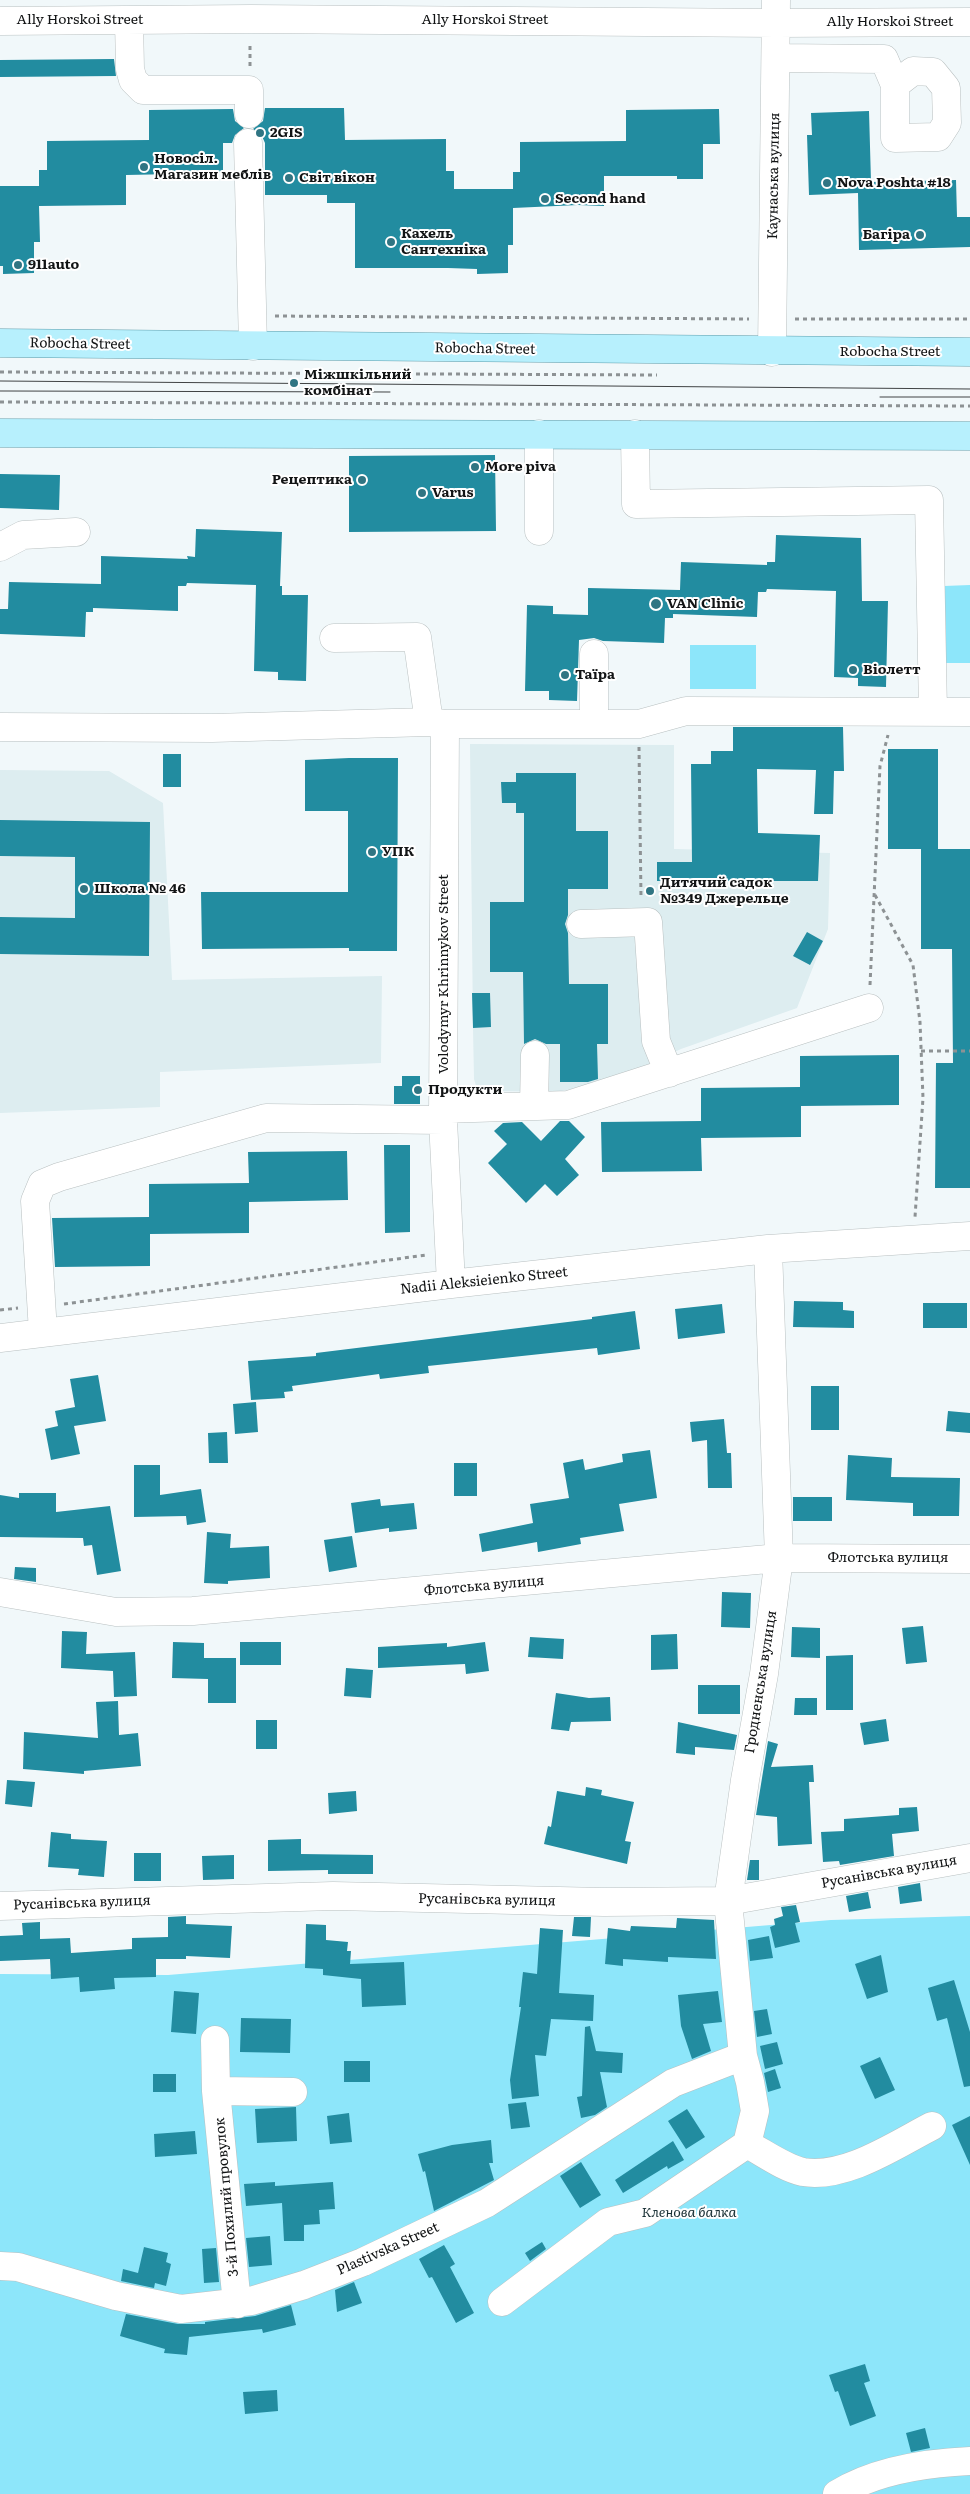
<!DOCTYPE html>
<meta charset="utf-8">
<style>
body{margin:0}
canvas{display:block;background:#f1f8fa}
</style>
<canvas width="970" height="2494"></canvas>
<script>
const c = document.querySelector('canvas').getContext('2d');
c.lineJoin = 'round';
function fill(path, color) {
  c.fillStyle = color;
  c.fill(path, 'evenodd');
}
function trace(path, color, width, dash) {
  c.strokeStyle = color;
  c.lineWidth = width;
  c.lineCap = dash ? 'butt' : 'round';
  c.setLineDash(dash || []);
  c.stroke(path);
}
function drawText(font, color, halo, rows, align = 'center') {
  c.font = font + ' Literata,serif';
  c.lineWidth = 4;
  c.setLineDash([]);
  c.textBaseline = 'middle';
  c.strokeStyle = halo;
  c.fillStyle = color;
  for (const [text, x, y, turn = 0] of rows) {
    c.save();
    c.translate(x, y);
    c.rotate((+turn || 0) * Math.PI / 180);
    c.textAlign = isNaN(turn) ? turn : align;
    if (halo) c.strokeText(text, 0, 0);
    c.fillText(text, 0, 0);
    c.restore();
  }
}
const built = new Path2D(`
 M470,744L674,745V849L830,853L828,929L797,1008L681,1049L613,1081L556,1092L493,1091L476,1086L474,1079L473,1028Z
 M0,770L109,771L163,803L172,980L382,976L381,1063L160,1072V1107L0,1113Z`);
const green = new Path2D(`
 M970,585V663H946L944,586Z
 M690,645H756V689H690Z
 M970,1916V2494H0V1974L168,1975L831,1920Z`);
const building = new Path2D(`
 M114,59L116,76L0,77V60Z
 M265,108H344L345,140L446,139V171H454V189H513V172H520V142L626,141V110L719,109L720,144H703V179H677V176H604V206L578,205L513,208V245H508V273L477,274V269L448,268H355V203H327V195H265V143L261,134L253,129L263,121Z
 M233,109L235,121L244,128L235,135L232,143H223V173L126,175V205L39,206L40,242H34V273L3,274V266H0V186H39V170H47V141L149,140V110Z
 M869,111L871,182L956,180L957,217H970V247L859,250L858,193L809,195L807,135H812L811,113Z
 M495,455L496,531L349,532V456Z
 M0,474L60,475L59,510L0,508Z
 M196,529L282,532L280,586H282V595H308L306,681L278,680V672L254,671L256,585L187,583L186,586H178V611L93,608V612H86L85,637L0,634V609H8L9,582L101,584V556L188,559L187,556L195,557Z
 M776,535L861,538L862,601H888L886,687L858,686V678L834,677L836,591L767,589L766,592H758L757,617L673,614V618H665L664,643L603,641L594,638L579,640L577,701L549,700V691H525L527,605L553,606V614L588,615V588L680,590L681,562L767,565V562H775Z
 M733,727H843L844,771H834L833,814H814L816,770L757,769L758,833L820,835L818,881H657V862H692L691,764H711V751H733Z
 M888,749H938V849H970V1188H935L936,1063H953L952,949H921V849H888Z
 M163,754H181V787H163Z
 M349,758H398L397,951H349V948L202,949L201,892H348V811H305V760Z
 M516,773H576V831H608V889H568V915L565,924L568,933L569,984H608V1044H597L598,1079L588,1082H560V1044H546L535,1039L524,1044L523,972H490V902H524V813H516V803H502L501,782H516Z
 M0,820L150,822L149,956L0,954V917L75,918V857L0,856Z
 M807,932L823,941L810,965L793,956Z
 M472,993H490L491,1027L473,1028Z
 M899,1055V1105L801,1106V1137L701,1138L702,1171L602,1172L601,1122L701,1121V1088L800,1087V1056Z
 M402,1076H420V1104H394V1086H402Z
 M560,1121H569L585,1137L565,1159L579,1175L557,1196L545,1184L526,1203L488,1163L507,1144L494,1131L503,1123L522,1122L541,1141Z
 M384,1145H410V1232L385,1233Z
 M347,1151L348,1200L249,1202V1233L150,1234V1266L55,1267L52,1218L149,1217V1184L249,1183L248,1152Z
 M794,1301L843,1302V1310L854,1311V1328L793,1327Z
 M923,1303H967V1328H923Z
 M722,1304L725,1333L678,1339L675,1309Z
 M635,1311L640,1349L598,1355L597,1348L428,1366L429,1373L380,1379L379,1374L292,1386L293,1391L284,1392L285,1398L251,1400L248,1361L316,1356V1353L592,1319V1317Z
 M98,1375L106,1421L74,1426L80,1454L51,1460L45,1429L58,1426L55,1411L75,1407L70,1379Z
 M811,1386H839V1430H811Z
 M256,1402L258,1432L235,1434L233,1404Z
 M948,1411L970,1413V1433L946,1431Z
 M724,1419L727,1453H731L732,1488H708L707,1440L692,1442L690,1422Z
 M227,1432L228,1463H209L208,1433Z
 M650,1450L657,1498L619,1504L624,1531L580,1538L581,1544L538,1552L537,1542L482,1552L479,1534L533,1523L530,1504L569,1498L563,1463L583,1459L585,1470L623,1462L622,1454Z
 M848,1455L892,1458L891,1477L960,1478L959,1516H913V1503L846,1500Z
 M454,1463H477V1496H454Z
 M134,1465H160V1495L201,1489L206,1522L187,1525L186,1516L134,1517Z
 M19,1493H56V1512L110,1506L121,1571L97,1575L92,1545L84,1546L83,1538L0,1537V1495L19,1498Z
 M793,1497H832V1521H793Z
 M380,1499L381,1506L414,1503L417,1529L389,1532V1528L355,1533L351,1503Z
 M207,1532L231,1534L230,1548L269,1546L270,1578L228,1581V1584L204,1583Z
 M352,1536L357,1567L329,1572L324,1540Z
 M15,1567L36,1568V1582L14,1579Z
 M722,1592L751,1593L750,1628L721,1627Z
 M923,1626L927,1662L906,1664L902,1628Z
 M792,1627L820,1628V1658L791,1657Z
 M62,1631L87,1632L86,1654L135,1652L137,1696L114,1697L113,1671L61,1668Z
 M677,1634L678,1669L651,1670V1635Z
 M530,1637L564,1639L563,1659L528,1657Z
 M173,1642L204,1643V1658H236V1703H208V1679L172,1678Z
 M240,1642H281V1665H240Z
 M485,1642L489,1671L466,1674L465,1664L378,1668V1647L447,1643V1647Z
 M853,1655V1710H826V1656Z
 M346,1668L373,1670L371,1698L344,1696Z
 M698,1685H740V1714H698Z
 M556,1693L589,1698L610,1697L611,1721L571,1722L569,1731L551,1729Z
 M795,1698H817V1715H794Z
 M118,1701L119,1735L138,1733L141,1766L84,1771V1774L23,1769L24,1732L98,1738L96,1702Z
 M886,1719L889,1741L864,1745L860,1723Z
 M256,1720H277V1749H256Z
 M678,1722L737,1735L734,1750L695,1747V1755L676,1753Z
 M768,1741L778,1744L771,1767L813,1765L814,1782H809L812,1844L778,1846L777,1817L756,1815Z
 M7,1780L35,1782L32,1807L5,1804Z
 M586,1787L602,1790L601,1795L634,1802L625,1841L631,1842L627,1864L544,1844L548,1826L551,1827L557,1791L585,1796Z
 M356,1791L357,1811L329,1814L328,1793Z
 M917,1807L919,1831L892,1834L894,1856L840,1865L839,1861L823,1862L821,1832L844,1831V1819L899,1815V1808Z
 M51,1832L71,1834V1839L107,1841L104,1877L78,1875L79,1869L48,1867Z
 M301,1839V1854L373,1855V1874H328V1870L268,1871V1840Z
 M134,1853H161V1881H134Z
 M234,1855V1879L203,1880L202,1856Z
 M750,1860H759V1880H747Z
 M920,1883L922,1901L900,1904L898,1887Z
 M868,1892L871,1908L849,1912L846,1896Z
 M796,1905L800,1922L795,1923L800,1942L775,1948L770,1927L775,1925L774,1919L783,1916L781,1907Z
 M186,1916V1924L232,1926L230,1958L186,1956V1959H156V1977L114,1978L115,1989L80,1992L79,1977L51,1979L50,1959L0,1961V1936L23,1935L22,1923L40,1922V1939L70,1938L71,1953L132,1949V1938L168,1937V1917Z
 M574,1917H591L590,1937L572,1936Z
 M677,1918L714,1920L716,1959L668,1957V1962L623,1959V1966L605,1964L608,1928L630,1931L631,1926L676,1928Z
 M306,1924L326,1925V1940L348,1942L347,1951H351L350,1964L404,1962L406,2005L362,2007L361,1979L323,1975V1969L305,1968Z
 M540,1928L563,1930L559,1993L594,1995L593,2021L551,2019L546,2056L535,2055L539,2096L512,2099L510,2080L521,2007H519L523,1972L537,1974Z
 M769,1936L773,1958L750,1961L748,1940Z
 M881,1955L888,1992L867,1999L855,1964Z
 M954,1980L970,2032V2086L964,2087L947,2018L937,2021L928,1988Z
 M174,1991L199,1993L196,2034L171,2032Z
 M718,1991L722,2022L703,2024L711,2051L692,2059L681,2026L678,1995Z
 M767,2009L772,2034L757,2037L754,2011Z
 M241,2018L291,2019L290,2053L240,2052Z
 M590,2026L596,2051L623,2053L622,2073L600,2072L607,2107L595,2115L581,2118L577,2097L582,2096L585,2027Z
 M777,2042L783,2064L765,2069L760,2046Z
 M880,2057L895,2090L875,2099L860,2066Z
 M344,2061H370V2082H344Z
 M775,2069L781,2088L768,2092L764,2073Z
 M153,2074H176V2092H153Z
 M526,2102L530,2127L511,2129L508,2104Z
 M296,2107L297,2141L257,2143L255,2109Z
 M687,2109L705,2137L686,2149L668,2121Z
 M349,2113L352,2142L330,2144L327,2116Z
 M970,2116V2165L952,2125Z
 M195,2131L197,2154L155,2157L154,2134Z
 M491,2140L493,2163H489L494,2180L434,2211L425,2171L423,2172L418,2154L452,2145Z
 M673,2141L684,2160L668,2169L667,2166L623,2193L615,2180Z
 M581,2162L601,2195L580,2208L560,2176Z
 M275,2182V2186L333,2182L335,2209L319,2210L320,2224L304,2225V2241H284L282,2203L246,2206L244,2184Z
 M270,2236L272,2265L249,2267L246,2238Z
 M542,2242L546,2249L530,2261L525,2253Z
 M444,2245L455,2264L450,2267L474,2313L456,2323L432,2277L429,2278L419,2259Z
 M144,2247L168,2253L166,2262L171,2264L166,2286L155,2283L154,2288L121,2281L123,2269L138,2273Z
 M216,2248L219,2282L204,2283L202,2249Z
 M354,2282L362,2303L337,2312L335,2290Z
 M291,2305L296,2325L263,2333L262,2329L189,2337L187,2355L164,2353L165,2349L120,2336L126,2314L178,2324H205V2322L255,2316Z
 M865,2364L870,2381L864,2383L876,2416L850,2426L838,2391L835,2392L829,2375Z
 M277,2390L278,2411L245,2414L243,2392Z
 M925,2428L930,2448L911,2452L906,2433Z`);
const path = new Path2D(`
 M250,66V43
 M275,316L749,319
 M795,319H970
 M0,372L657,375
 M0,402L970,406
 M639,747L641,898
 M875,895L913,965L920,1022L923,1098L915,1217
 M870,985L880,766L888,735
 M921,1051H970
 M64,1304L426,1255
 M0,1310L18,1308`);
const minor = new Path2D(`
 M129,20L130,69L133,80L143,90H249V114
 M0,21L251,19L776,23L970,22
 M776,58L884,59L895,85V138L938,137L947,123L946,88L933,72L913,71L895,85
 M248,143L253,346
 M772,352L776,0
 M539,434V531
 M635,434L636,504L929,500L933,712
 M0,547L23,535L76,532
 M334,638L417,637L429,722
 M445,724L443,1120L451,1284
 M594,724V654
 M0,727L212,728L429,722L445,724H639L686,711L970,712
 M581,924L648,922L656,1041L669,1073
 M534,1106L535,1055
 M443,1109L568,1105L869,1008
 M43,1332L35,1201L42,1184L59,1177L266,1118L443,1120
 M0,1338L451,1284L768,1249L970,1236
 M0,1592L116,1612L193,1611L779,1558L970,1559
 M0,1906L333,1896L604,1902L728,1901L970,1858
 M215,2040L216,2091L237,2304
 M216,2091L293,2092
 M747,2144C764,2153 784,2168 803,2172C846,2179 895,2145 932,2126
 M0,2266L18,2267L116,2296L181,2309L251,2301L304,2285L363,2262L487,2203L673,2083L743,2056
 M502,2302L608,2222L645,2213L747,2144L755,2111L750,2082L743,2056L728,1901L745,1780L764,1674L779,1558L768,1249
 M837,2494C876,2470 925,2463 970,2461`);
const major = new Path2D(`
 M0,343L970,352
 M0,433L970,436`);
const tram = new Path2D(`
 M0,381L970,389
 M0,391L390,392
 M880,397H970`);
const markers = [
 [260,133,5,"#307583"],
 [144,167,5,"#307583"],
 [289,178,5,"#307583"],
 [827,183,5,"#307583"],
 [545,199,5,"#307583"],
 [920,235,5,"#307583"],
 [391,242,5,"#307583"],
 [18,265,5,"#307583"],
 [294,383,5,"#307583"],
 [475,467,5,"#307583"],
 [362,480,5,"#307583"],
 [422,493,5,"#307583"],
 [656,604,6,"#307583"],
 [853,670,5,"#307583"],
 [565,675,5,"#307583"],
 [372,852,5,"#307583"],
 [84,889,5,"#307583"],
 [650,891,5,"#307583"],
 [418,1090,5,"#307583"]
];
const streetNames = [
 ["Ally Horskoi Street",80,20],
 ["Ally Horskoi Street",485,20],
 ["Ally Horskoi Street",890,22],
 ["Каунаська вулиця",774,176,-89],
 ["Robocha Street",80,344,1],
 ["Robocha Street",485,349,1],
 ["Robocha Street",890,352],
 ["Volodymyr Khrinnykov Street",444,974,-90],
 ["Nadii Aleksieienko Street",484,1281,-6],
 ["Флотська вулиця",888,1558],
 ["Флотська вулиця",484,1586,-5],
 ["Гродненська вулиця",761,1682,-81],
 ["Русанівська вулиця",889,1872,-10],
 ["Русанівська вулиця",487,1900,1],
 ["Русанівська вулиця",82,1903,-2],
 ["3-й Похилий провулок",227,2197,-95],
 ["Plastivska Street",388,2249,-24]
];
const poiNames = [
 ["2GIS",270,133],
 ["Новосіл.",154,159],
 ["Магазин меблів",154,175],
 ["Світ вікон",299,178],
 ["Nova Poshta #18",837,183],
 ["Second hand",555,199],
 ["Кахель",401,234],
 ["Сантехніка",401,250],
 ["Багіра",910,235,"right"],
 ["911auto",28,265],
 ["Міжшкільний",304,375],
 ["комбінат",304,391],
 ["More piva",485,467],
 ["Рецептика",352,480,"right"],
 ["Varus",432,493],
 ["VAN Clinic",667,604],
 ["Віолетт",863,670],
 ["Таїра",575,675],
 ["УПК",382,852],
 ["Дитячий садок",660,883],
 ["№349 Джерельце",660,899],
 ["Школа № 46",94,889],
 ["Продукти",428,1090]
];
const parkNames = [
 ["Кленова балка",689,2213]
];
fill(built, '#ddedf0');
fill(green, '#8de6fa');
fill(building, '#228ca0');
trace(minor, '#b9c0c1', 29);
trace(major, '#5e9caa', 29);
trace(path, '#8d9294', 3, [4, 4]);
trace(minor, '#fff', 28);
trace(major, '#b7f0fd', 28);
trace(tram, '#404344', 1);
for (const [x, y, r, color] of markers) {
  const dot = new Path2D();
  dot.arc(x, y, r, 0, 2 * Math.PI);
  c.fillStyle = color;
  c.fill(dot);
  trace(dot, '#fff', 2);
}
drawText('14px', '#121415', '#fff', streetNames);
drawText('bold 14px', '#121415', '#fff', poiNames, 'left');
drawText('italic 14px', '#1a3136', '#fff', parkNames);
</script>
